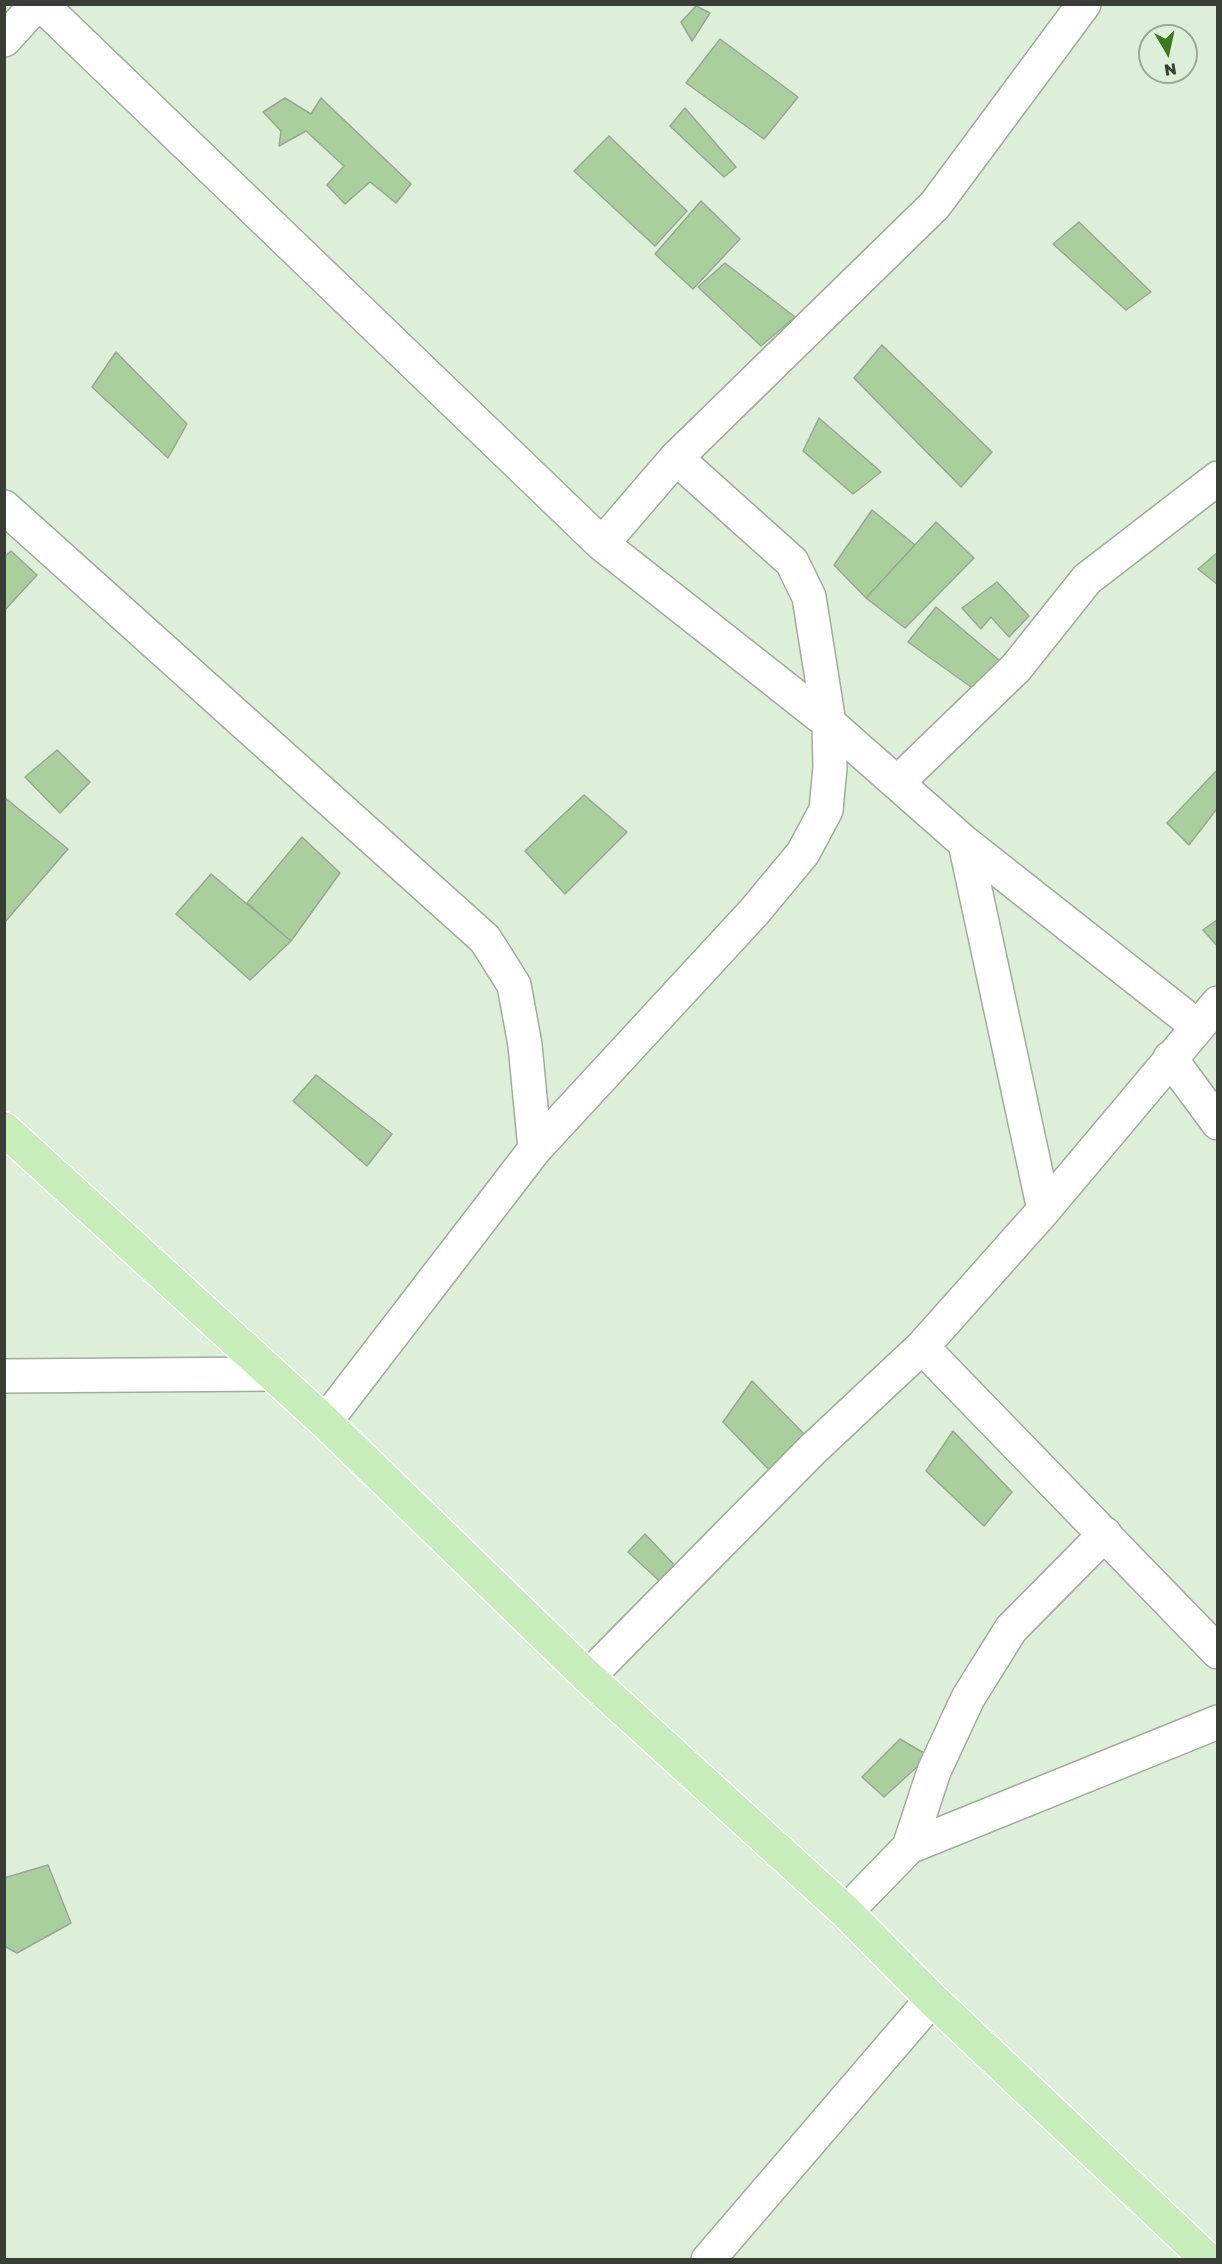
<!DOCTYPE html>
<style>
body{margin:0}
#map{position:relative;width:1222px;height:2264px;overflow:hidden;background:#deefd9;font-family:"Golos Text",sans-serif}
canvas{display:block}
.frame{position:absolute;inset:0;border:6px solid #383e35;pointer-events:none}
.north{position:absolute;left:1138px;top:24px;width:60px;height:60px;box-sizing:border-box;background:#deefd9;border:2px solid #9ca897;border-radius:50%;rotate:171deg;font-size:16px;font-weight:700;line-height:24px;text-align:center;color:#383e35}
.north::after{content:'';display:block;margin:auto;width:21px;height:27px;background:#3a7c1c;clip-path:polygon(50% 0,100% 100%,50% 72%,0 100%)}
</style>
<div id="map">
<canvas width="1222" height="2264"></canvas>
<div class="frame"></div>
<div class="north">N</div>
</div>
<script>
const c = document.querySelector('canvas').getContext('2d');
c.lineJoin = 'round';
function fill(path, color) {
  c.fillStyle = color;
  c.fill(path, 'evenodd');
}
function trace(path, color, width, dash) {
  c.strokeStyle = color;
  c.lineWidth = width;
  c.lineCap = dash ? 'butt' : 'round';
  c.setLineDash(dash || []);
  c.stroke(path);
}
const building = new Path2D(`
 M696,6L710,13L692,41L681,22Z
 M720,39L798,97L764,139L686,83Z
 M285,98L311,114L321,98L411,184L396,203L370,182L345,204L327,185L344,166L306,131L279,146L281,131L263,112Z
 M685,108L736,167L724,177L670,126Z
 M609,136L687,211L655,246L574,171Z
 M701,201L740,239L693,289L655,254Z
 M1079,222L1151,292L1126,310L1053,244Z
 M725,263L795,317L761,346L698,287Z
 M882,345L992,452L961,487L854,378Z
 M116,352L187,424L168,458L92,387Z
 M819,418L881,472L853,494L803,451Z
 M872,510L915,545L866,598L834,565Z
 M936,522L974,558L905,628L866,598Z
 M11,551L37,575L4,611V557Z
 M1218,552V585L1198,569Z
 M997,582L1029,616L1009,637L991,617L981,629L962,608Z
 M936,607L1006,666L978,692L908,642Z
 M57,750L90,782L60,813L25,777Z
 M1218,769V811L1216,810L1189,845L1167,823Z
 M584,795L627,832L565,894L525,851Z
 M4,797L68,849L4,923Z
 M302,837L340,873L291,941L247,903Z
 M211,874L291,941L250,980L176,914Z
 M1218,919V947L1203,930Z
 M316,1075L392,1134L367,1166L293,1101Z
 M752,1381L810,1440L775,1476L723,1422Z
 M953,1431L1012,1492L984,1526L926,1471Z
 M645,1534L681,1572L666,1587L628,1552Z
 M900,1739L929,1756L884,1797L862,1777Z
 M48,1865L71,1923L17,1953L4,1946V1878Z`);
const street = new Path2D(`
 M41,4L602,544L829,723L965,843L1044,1210
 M4,40L37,4
 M4,507L485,939L514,985L525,1045L535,1149
 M602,544L676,458L935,205L1084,4
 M897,783L1016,668L1087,579L1218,478
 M965,843L1197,1026
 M1170,1058L1218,1123
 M922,1347L1218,1652
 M4,1376L272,1374
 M325,1422L535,1149L754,912L803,853L826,810L830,767L829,723L809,597L792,562L676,458
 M588,1677L813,1449L922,1347L1044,1210L1218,1003
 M909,1847L934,1771L968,1698L1011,1629L1105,1534
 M846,1912L909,1847L1218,1722
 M708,2260L932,1999`);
const primary = new Path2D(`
 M4,1129L325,1422L588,1677L846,1912L932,1999L1208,2260`);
fill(building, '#a9d09c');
trace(building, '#98a792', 1.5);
trace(street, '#9eae99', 36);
trace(primary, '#fff', 36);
trace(street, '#fff', 33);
trace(primary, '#c7edbb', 33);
</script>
